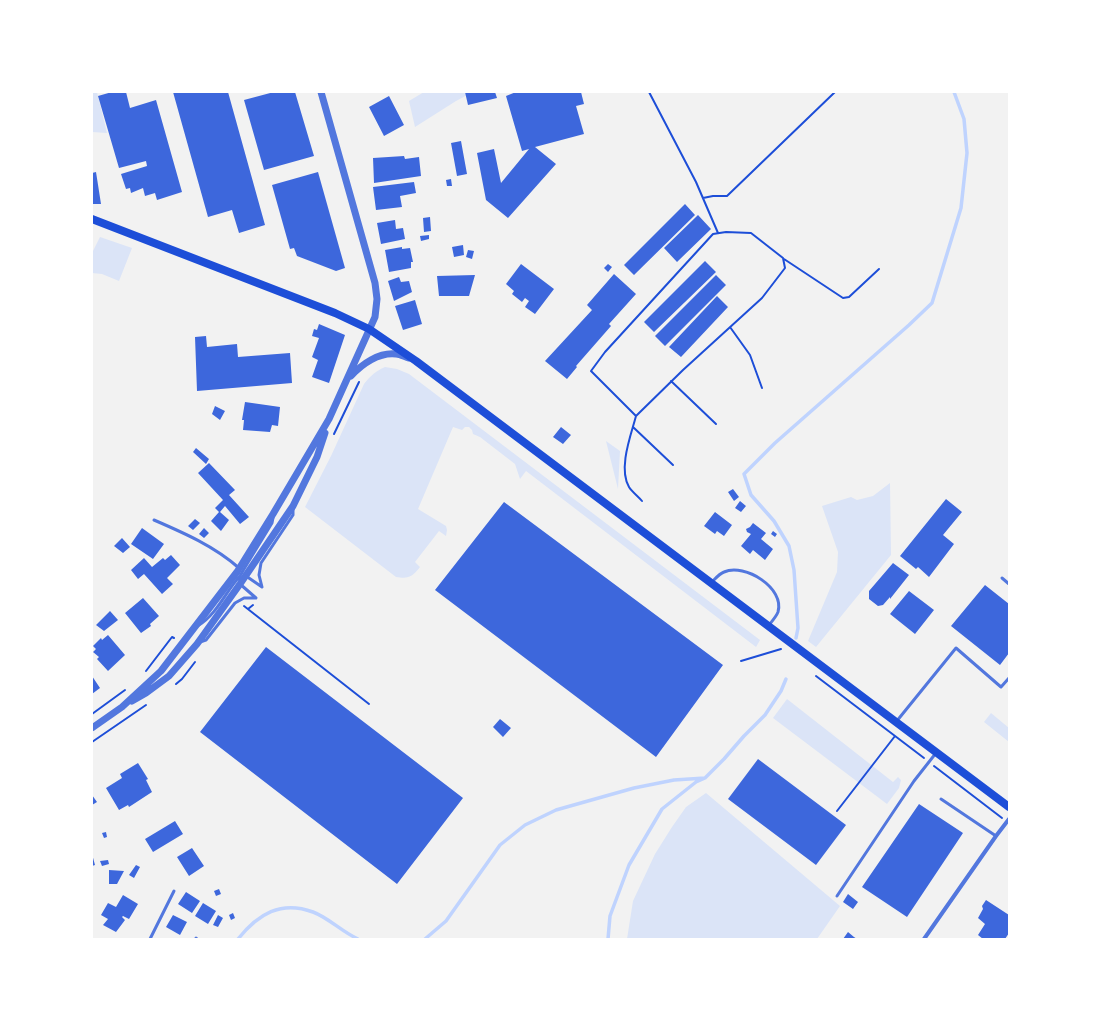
<!DOCTYPE html>
<style>
body{margin:0}
#map{position:relative;width:1101px;height:1031px;overflow:hidden;background:#f2f2f2;font-family:Inter,sans-serif}
canvas{display:block}
.frame{position:absolute;inset:0;border:93px solid #fff;pointer-events:none}
</style>
<div id="map">
<canvas width="1101" height="1031"></canvas>
<div class="frame"></div>
</div>
<script>
const c = document.querySelector('canvas').getContext('2d');
c.lineJoin = 'round';
function fill(path, color) {
  c.fillStyle = color;
  c.fill(path, 'evenodd');
}
function trace(path, color, width, dash) {
  c.strokeStyle = color;
  c.lineWidth = width;
  c.lineCap = dash ? 'butt' : 'round';
  c.setLineDash(dash || []);
  c.stroke(path);
}
const green = new Path2D(`
 M92,92H97L107,133L92,132Z
 M424,92H473L456,101L415,127L409,101Z
 M100,237L132,248L119,281L102,274L92,273V253Z
 M385,367L397,369L409,374L760,640L756,647L526,471L520,479L515,464L480,437L473,434L472,430L469,427H465L462,430L453,427L418,509L446,526L447,530L446,536L439,531L415,562L420,567C412,577 409,579 396,577L305,507L331,456L364,384C370,376 376,371 385,367Z
 M606,441L620,451L618,489Z
 M890,483L891,555L816,647L808,641L837,572L838,552L822,506L851,497L857,500L873,496Z
 M787,699L893,782L898,777L901,780L899,788L887,804L773,718Z
 M991,713L1009,728V742L984,722Z
 M706,793L840,906L817,939H627L633,901L655,854L672,827L686,807Z`);
const stream = new Path2D(`
 M796,638L798,628L794,570L789,546L774,521L751,495L744,474L775,443L909,325L932,303L961,208L967,153L964,119L954,92
 M238,939C258,914 281,900 313,912C329,918 342,932 358,939
 M425,939L446,921L500,845L525,825L556,810L634,788L674,780L705,778
 M608,939L610,916L629,865L662,809L696,782L705,778L724,759L744,736L765,715L781,691L786,679`);
const building = new Path2D(`
 M112,92H126L130,108L156,100L182,192L157,200L155,193L145,196L143,188L131,193L130,188L126,189L121,174L147,166L146,161L119,168L98,96Z
 M173,92H228L265,225L239,233L232,210L208,217Z
 M274,92H295L314,156L264,170L244,100Z
 M465,92H495L497,98L468,105Z
 M516,92H581L584,104L576,106L584,134L535,147L556,164L508,218L486,200L477,153L494,149L501,183L529,149L522,151L506,96Z
 M389,96L404,125L384,136L369,107Z
 M461,141L467,174L457,176L451,143Z
 M404,156L405,159L419,157L421,176L374,183L373,158Z
 M96,172L101,204H92V173Z
 M318,172L345,268L336,271L297,256L294,248L290,249L272,185Z
 M451,179L452,186H447L446,180Z
 M414,182L416,193L400,196L402,207L376,210L373,187Z
 M685,204L695,215L634,275L624,265Z
 M698,215L711,229L677,262L664,248Z
 M430,217L431,231L424,232L423,218Z
 M395,220L396,229L403,228L405,239L381,244L377,223Z
 M429,235V239L421,241L420,236Z
 M463,245L464,255L454,257L452,247Z
 M402,247V249L410,248L413,262H411V268L389,272L385,250Z
 M468,250L474,251L472,259L466,257Z
 M705,261L716,272L654,332L644,322Z
 M521,264L554,289L535,314L525,307L529,301L525,298L522,302L512,294L514,291L506,284Z
 M608,264L612,267L608,272L604,268Z
 M614,274L636,294L609,324L611,326L576,366L577,367L567,379L545,361L592,310L587,305Z
 M475,275L469,296H439L437,276Z
 M716,275L726,285L665,346L655,336Z
 M399,277L401,282L409,281L412,292L394,301L388,281Z
 M717,296L728,307L681,357L669,347Z
 M415,300L422,324L403,330L395,306Z
 M319,324L345,335L329,383L312,377L318,360L312,357L319,338L312,336L314,329L317,330Z
 M206,336L207,347L237,344L238,357L290,353L292,383L197,391L195,337Z
 M245,402L280,407L278,426L272,425L270,432L243,430L244,420H242Z
 M215,406L225,411L220,420L212,414Z
 M561,427L571,435L563,444L553,437Z
 M196,448L209,459L206,464L193,452Z
 M209,463L235,490L229,495L249,517L240,524L225,506L220,512L229,520L221,531L211,521L219,512L215,508L223,500L198,473Z
 M733,489L739,497L734,501L728,492Z
 M946,499L962,512L943,535L954,544L929,577L918,567L916,569L900,556Z
 M740,501L746,506L741,512L735,508Z
 M504,502L723,665L656,757L435,590Z
 M715,512L732,525L724,536L717,531L715,534L704,526Z
 M195,519L200,523L193,530L188,526Z
 M753,523L766,533L761,539L773,549L765,560L753,550L750,554L741,546L751,534L747,532L746,529L750,527Z
 M142,528L164,544L153,559L131,544Z
 M204,528L209,533L204,538L199,534Z
 M773,531L777,534L775,537L771,534Z
 M122,538L130,547L123,553L114,546Z
 M171,555L180,565L167,578L173,584L162,594L144,574L138,579L131,570L144,558L152,567L163,558L165,560Z
 M893,563L909,575L890,599V597L883,605L878,606L869,599V591Z
 M985,585L1009,604V653L1000,665L951,626Z
 M909,591L934,610L915,634L890,614Z
 M143,598L159,616L150,624L151,626L141,633L125,613Z
 M110,611L118,620L104,631L96,625Z
 M108,635L125,655L108,671L97,659L99,657L93,652L96,649L93,646L101,638L102,640Z
 M266,647L463,798L397,884L200,732Z
 M92,676L100,688L92,694Z
 M500,719L511,728L503,737L493,727Z
 M758,759L846,825L816,865L728,799Z
 M138,763L148,779L146,780L152,792L129,807L128,805L119,810L106,788L122,778L120,774Z
 M92,795L97,802L92,805Z
 M919,804L963,833L907,917L862,887Z
 M175,821L183,834L153,852L145,839Z
 M106,832L107,837L104,838L102,833Z
 M192,848L204,866L189,876L177,857Z
 M92,854L95,865L92,866Z
 M108,860L109,864L102,866L100,861Z
 M136,865L140,867L134,878L129,875Z
 M109,870L124,871L117,884H109Z
 M219,889L221,894L216,896L214,891Z
 M186,892L200,901L192,913L178,904Z
 M848,894L858,902L853,909L843,902Z
 M123,895L138,904L129,919L123,916L122,917L125,920L116,932L103,925L108,919L101,915L108,903L116,907Z
 M986,900L1009,915V933L1005,939H983L978,935L985,924L978,918L983,909L982,906Z
 M203,903L216,911L208,924L195,916Z
 M233,913L235,918L231,920L229,915Z
 M173,915L187,922L180,935L166,927Z
 M218,915L223,918L218,927L213,925Z
 M848,932L854,937L857,939H843Z`);
const path = new Path2D(`
 M649,92L696,182L718,233
 M703,198L713,196H727L835,92
 M726,232L751,233L783,258L785,268L762,298L683,370L636,416L591,371L605,352L713,234Z
 M784,259L843,298L849,297L879,269
 M730,327L750,355L762,388
 M671,381L716,424
 M636,416C631,435 618,468 629,487C632,492 638,496 642,501
 M633,427L673,465
 M334,434L359,382
 M244,606L369,704
 M248,609L253,605
 M741,661L781,649
 M146,671L172,637L174,638
 M816,676L924,758
 M176,684L182,679L195,662
 M92,714L125,690
 M92,742L146,705
 M934,766L1002,818
 M837,811L895,736`);
const service = new Path2D(`
 M154,520C184,533 214,546 239,568
 M246,576L262,587
 M1002,578L1009,584
 M712,582C716,578 719,574 724,572C745,563 785,588 778,612C776,617 772,621 769,625
 M262,587L259,575L261,563L293,515V509
 M256,598L240,584V576L244,569L272,523L273,518
 M199,625C217,614 226,591 240,576
 M200,642L206,640L235,603L244,598H255
 M896,722L956,648L1001,687L1009,678
 M941,799L996,836
 M837,896L914,781L936,753
 M196,938L197,939
 M150,939L174,891`);
const minor = new Path2D(`
 M924,939L996,836L1009,819`);
const tertiary = new Path2D(`
 M351,376C362,364 379,352 396,354C400,354 405,357 409,358
 M132,701L146,693L169,676L197,644L240,584L293,506L317,457L325,433
 M92,728L122,707L161,671L237,572L273,514L329,419L375,317L377,299L375,283L321,92`);
const secondary = new Path2D(`
 M92,219L335,313L369,329L416,361L1009,807`);
fill(green, '#dbe4f7');
trace(stream, '#bfd3fe', 3.5);
fill(building, '#3d67dc');
trace(path, '#1d4ed8', 2);
trace(service, '#5277de', 3);
trace(minor, '#5277de', 4);
trace(tertiary, '#5277de', 7);
trace(secondary, '#1d4ed8', 8);
</script>
